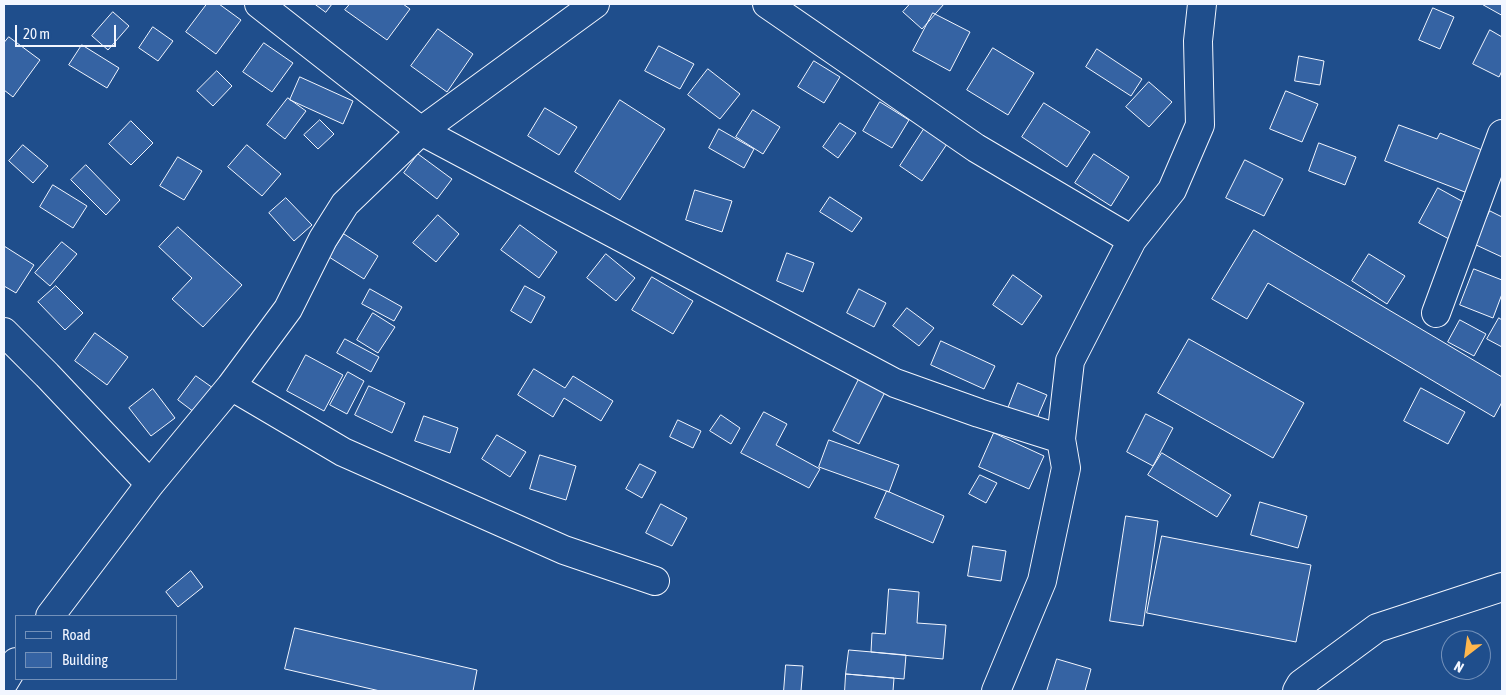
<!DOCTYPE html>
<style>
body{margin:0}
#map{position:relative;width:1506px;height:695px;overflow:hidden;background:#1f4e8c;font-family:"Asap Condensed",sans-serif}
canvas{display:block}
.frame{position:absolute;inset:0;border:5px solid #f2f6ff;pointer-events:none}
.legend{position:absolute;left:15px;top:615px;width:162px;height:65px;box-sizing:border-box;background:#1f4e8c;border:1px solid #7391ba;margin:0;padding:6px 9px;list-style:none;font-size:15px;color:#f2f6ff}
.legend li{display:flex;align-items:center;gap:10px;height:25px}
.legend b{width:25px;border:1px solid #7391ba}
.north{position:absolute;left:1441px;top:630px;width:50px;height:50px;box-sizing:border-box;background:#1f4e8c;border:1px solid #7391ba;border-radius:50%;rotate:210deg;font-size:14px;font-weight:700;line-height:20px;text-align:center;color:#f2f6ff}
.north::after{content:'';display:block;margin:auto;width:18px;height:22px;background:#ffb74d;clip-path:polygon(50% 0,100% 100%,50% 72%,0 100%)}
.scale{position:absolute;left:15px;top:25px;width:101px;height:22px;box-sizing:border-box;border:2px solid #f2f6ff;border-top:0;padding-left:6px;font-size:15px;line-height:18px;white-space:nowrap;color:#f2f6ff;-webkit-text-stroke:4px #1f4e8c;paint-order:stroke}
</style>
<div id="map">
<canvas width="1506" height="695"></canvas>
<div class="frame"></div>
<ul class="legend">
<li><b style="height:6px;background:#1f4e8c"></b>Road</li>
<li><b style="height:14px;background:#3563a3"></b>Building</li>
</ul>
<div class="north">N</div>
<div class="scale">20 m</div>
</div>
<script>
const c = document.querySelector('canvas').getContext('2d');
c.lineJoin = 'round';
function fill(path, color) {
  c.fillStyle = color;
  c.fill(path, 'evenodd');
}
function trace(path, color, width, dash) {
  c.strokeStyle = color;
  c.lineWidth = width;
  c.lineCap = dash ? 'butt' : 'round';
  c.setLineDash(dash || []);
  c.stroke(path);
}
const building = new Path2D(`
 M207,4H219L241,20L216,54L186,32Z
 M315,4H332L326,12Z
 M350,4H403L410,9L387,40L345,10Z
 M910,4H944L922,29L903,12Z
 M1482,4H1502V15Z
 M1433,8L1454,17L1440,49L1419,40Z
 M113,12L129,26L108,50L92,36Z
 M933,13L970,32L950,71L913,51Z
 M153,27L173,41L158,61L139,48Z
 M438,29L473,54L447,92L411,66Z
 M1490,30L1502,37V71L1499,77L1473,64Z
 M9,37L40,60L13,97L4,90V43Z
 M264,43L293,63L272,92L243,72Z
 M82,45L119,68L107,88L69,65Z
 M659,46L694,64L680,89L645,71Z
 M993,48L1034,73L1008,115L967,90Z
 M1097,49L1142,79L1131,96L1086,67Z
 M1299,56L1324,61L1320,85L1295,81Z
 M814,61L840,77L824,103L798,87Z
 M708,69L740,94L720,119L688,95Z
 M217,71L232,86L213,106L197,91Z
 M300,77L353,101L343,124L290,100Z
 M1149,82L1172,102L1149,127L1126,107Z
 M1286,91L1318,104L1302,142L1270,129Z
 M288,98L306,111L285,139L267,125Z
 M620,100L665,129L620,200L575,172Z
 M880,102L909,120L892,148L863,131Z
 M1044,103L1090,132L1067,167L1022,137Z
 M545,108L577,127L559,155L528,136Z
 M753,110L780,127L763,154L736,137Z
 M320,120L334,134L318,149L304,135Z
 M131,121L153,143L131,165L109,144Z
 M840,123L856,133L838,158L823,147Z
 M1399,125L1437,139L1440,133L1487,152L1470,194L1385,161Z
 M926,126L949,141L922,181L900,166Z
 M719,129L754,149L744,168L709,148Z
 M1319,143L1356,157L1345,185L1309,171Z
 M23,145L48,166L33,183L9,161Z
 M247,145L281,174L262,196L228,167Z
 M418,154L452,179L437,199L404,173Z
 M1094,154L1129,177L1111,206L1075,183Z
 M178,157L202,171L184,200L160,186Z
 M1245,160L1283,179L1264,216L1226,198Z
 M86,165L120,200L106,215L71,180Z
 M53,185L87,206L73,228L40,207Z
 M1438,188L1467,204L1449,239L1419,223Z
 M695,190L732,201L722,232L686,220Z
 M830,197L862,218L852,232L820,212Z
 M286,198L312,225L294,241L269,213Z
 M1490,211L1502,217V257L1474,244Z
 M438,215L459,234L436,262L413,243Z
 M520,225L557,252L539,278L501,250Z
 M178,227L242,285L203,327L172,299L192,278L159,247Z
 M1254,230L1502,377V402L1494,417L1268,283L1247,319L1212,299Z
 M344,234L378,256L364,279L329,257Z
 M62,242L77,254L50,286L35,273Z
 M4,246L34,265L16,293L4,286Z
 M787,253L814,263L803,292L777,281Z
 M606,254L635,278L616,301L587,278Z
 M1369,254L1405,276L1387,304L1352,281Z
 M1474,269L1502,280V294L1493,318L1460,305Z
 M1013,275L1042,296L1022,325L993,305Z
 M652,277L693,301L673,334L632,310Z
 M56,286L83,313L65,330L38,302Z
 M525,286L545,297L531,323L511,311Z
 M370,289L402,307L394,321L362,304Z
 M859,289L886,303L874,327L847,313Z
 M907,308L934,328L919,346L893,326Z
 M373,313L395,327L378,353L357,340Z
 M1499,318L1502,320V347L1487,339Z
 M1460,320L1486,334L1474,356L1448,342Z
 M95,333L128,357L107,385L75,361Z
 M345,339L379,357L371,372L337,353Z
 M1189,339L1304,403L1273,458L1158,393Z
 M941,341L995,366L984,389L931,365Z
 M306,355L343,375L324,411L287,391Z
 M534,369L565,388L573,376L613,401L601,421L564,398L553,417L518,395Z
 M348,372L364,381L347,414L330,405Z
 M861,375L887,388L859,444L833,431Z
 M196,376L213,388L194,412L178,400Z
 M1018,383L1047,395L1035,423L1007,411Z
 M369,386L405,403L392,433L355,415Z
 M1421,388L1465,412L1448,444L1404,421Z
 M153,389L175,418L151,436L129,408Z
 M764,412L787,424L776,445L820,469L809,488L741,453Z
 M1146,414L1173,428L1153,466L1127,452Z
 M721,415L740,428L731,444L710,431Z
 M424,416L458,428L450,453L415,441Z
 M678,420L701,431L693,448L670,437Z
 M994,433L1044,456L1029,489L979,467Z
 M497,435L526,452L510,477L482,459Z
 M829,440L899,465L889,492L819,467Z
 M1162,453L1231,495L1217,517L1148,475Z
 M540,455L576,466L566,500L530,489Z
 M640,464L656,472L642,498L626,489Z
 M980,475L997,483L986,503L969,494Z
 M887,491L944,516L933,543L875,518Z
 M1260,502L1307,516L1298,548L1251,535Z
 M661,504L687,518L672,546L646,533Z
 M1126,516L1158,521L1143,626L1110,621Z
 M1162,536L1311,565L1296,642L1147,613Z
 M973,546L1006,551L1001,581L968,576Z
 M191,571L203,587L178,607L166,592Z
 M889,589L919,592L917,623L946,625L943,659L871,652L872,633L885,634Z
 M295,628L477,670L473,691H380L285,669Z
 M849,650L906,655L904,679L846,674Z
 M1057,659L1091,669L1085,691H1047Z
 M786,665L803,666L801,691H784Z
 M846,674L894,678L893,691H845Z`);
const minor = new Path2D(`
 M259,4L421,131L895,383L979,413L1061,439
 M767,4L976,148L1132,240
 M1436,313L1502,134
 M4,332L47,375L150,484
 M231,386L288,309L323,239L345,204L421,131L595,4
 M50,616L150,484L231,386L343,452L564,550L655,581
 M4,682L16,662
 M996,691L1042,581L1066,468L1061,439L1070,361L1132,240L1172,190L1200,125L1198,41L1202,4
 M1297,691L1301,684L1377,628L1502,587`);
fill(building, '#3563a3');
trace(building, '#f2f6ff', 1);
trace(minor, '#f2f6ff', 30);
trace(minor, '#1f4e8c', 28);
</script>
